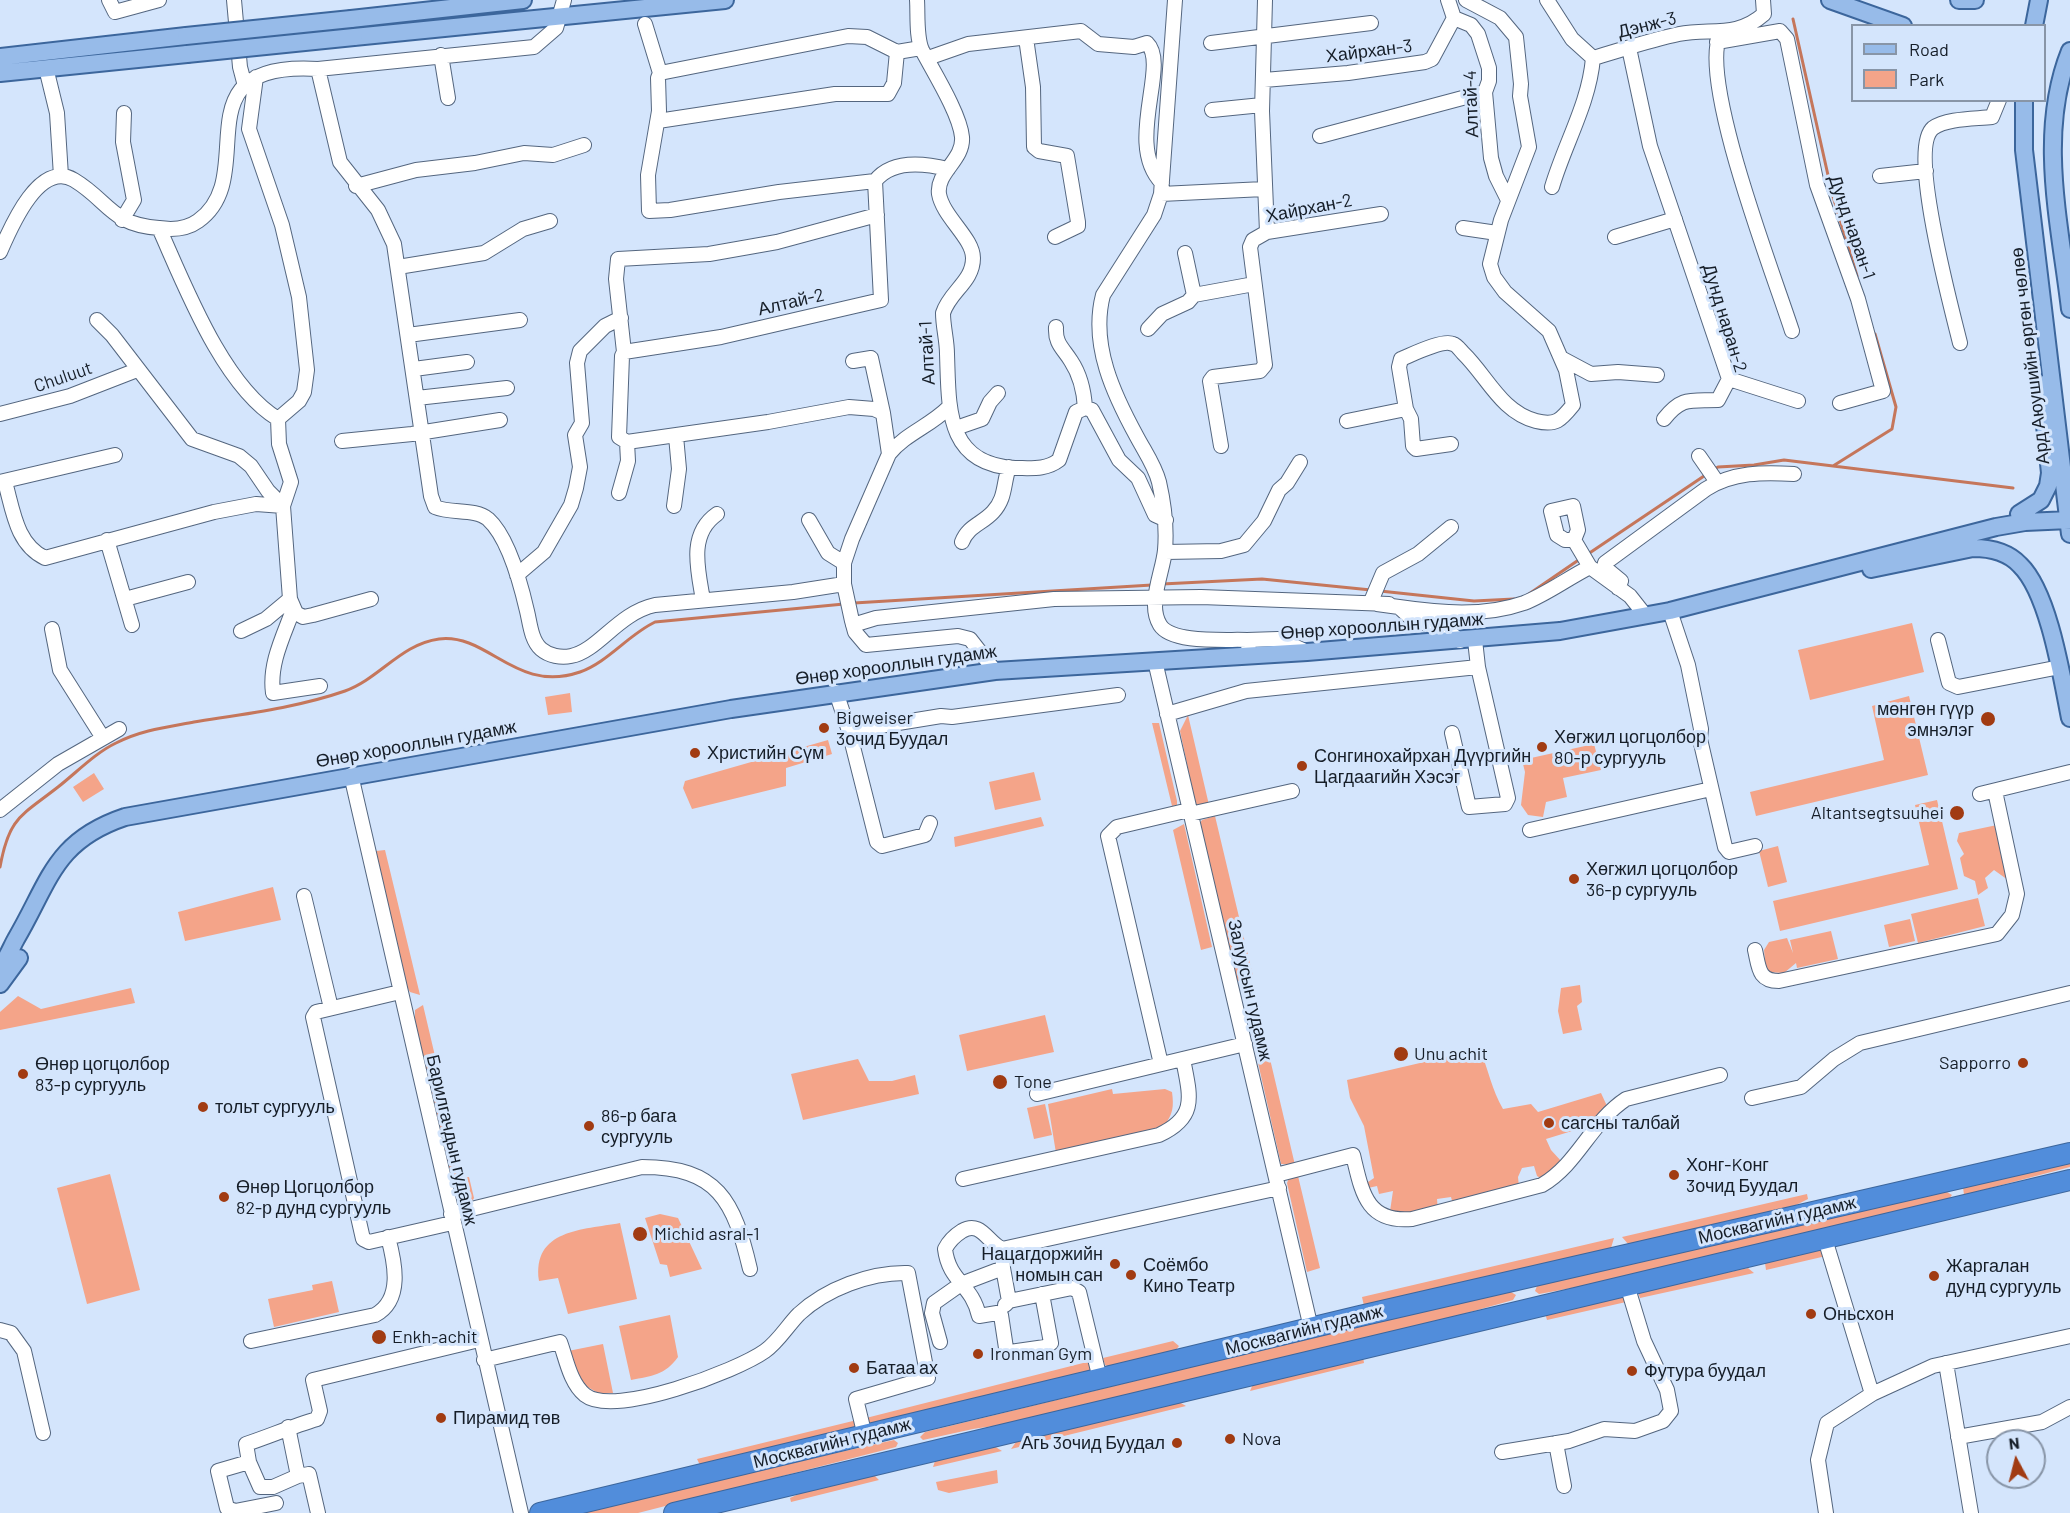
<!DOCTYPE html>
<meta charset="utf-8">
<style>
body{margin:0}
#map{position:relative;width:2070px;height:1513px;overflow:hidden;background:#d4e5fc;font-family:Barlow,sans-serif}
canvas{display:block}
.legend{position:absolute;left:1851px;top:24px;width:195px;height:78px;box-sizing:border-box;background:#d4e5fc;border:2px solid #8895a7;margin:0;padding:8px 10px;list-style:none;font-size:18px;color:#161e28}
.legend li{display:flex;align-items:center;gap:12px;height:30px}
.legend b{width:30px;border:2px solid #8895a7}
.north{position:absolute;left:1986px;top:1429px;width:60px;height:60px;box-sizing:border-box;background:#d4e5fc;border:2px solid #8895a7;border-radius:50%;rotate:353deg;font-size:16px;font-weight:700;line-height:24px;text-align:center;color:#161e28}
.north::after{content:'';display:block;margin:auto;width:21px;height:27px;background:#a13b12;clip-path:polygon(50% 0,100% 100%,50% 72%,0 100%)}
</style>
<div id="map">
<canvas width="2070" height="1513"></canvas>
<ul class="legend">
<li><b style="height:8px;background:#97bbe9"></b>Road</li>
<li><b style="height:16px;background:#f4a489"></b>Park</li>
</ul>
<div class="north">N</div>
</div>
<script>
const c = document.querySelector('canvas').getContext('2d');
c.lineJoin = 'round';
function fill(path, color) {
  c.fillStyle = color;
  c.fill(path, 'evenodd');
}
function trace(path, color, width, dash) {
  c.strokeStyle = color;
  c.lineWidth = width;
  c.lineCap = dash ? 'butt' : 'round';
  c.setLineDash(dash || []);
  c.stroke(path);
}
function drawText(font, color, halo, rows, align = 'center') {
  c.font = font + ' Barlow,sans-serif';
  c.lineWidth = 6;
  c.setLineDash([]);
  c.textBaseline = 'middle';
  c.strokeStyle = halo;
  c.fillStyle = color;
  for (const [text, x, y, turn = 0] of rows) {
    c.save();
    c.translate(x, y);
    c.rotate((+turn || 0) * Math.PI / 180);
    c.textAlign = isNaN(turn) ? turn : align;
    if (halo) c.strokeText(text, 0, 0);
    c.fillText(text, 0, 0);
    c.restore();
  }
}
const green = new Path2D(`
 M1912,623L1924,672L1810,700L1798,650Z
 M570,693L572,712L548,715L545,697Z
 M1909,696L1928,775L1756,816L1750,792L1884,760L1872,706Z
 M1188,715L1209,805L1198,806L1195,802L1180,731Z
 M1152,723H1159L1177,801V805L1172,806Z
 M828,740L832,754L786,768V786L692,809L683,788L685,781Z
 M1594,744L1601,770L1563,778L1567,797L1546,802L1543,817L1528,815L1521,805L1525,772L1522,760Z
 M1034,772L1041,800L995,810L989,782Z
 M94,773L104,789L83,802L73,787Z
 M1937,800L1958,889L1780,931L1773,901L1929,865L1915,805Z
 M1215,816L1253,976L1240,982L1237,980L1200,823L1202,820Z
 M1041,817L1044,826L955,847L954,837Z
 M1184,824L1212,947L1201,950L1173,830Z
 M1997,825L2008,880L1994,870L1985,878L1988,888L1978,895L1975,881L1964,876L1960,858L1964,854L1957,841L1959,833Z
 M1778,846L1787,882L1768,887L1759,851Z
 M385,850L420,995L410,992L407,987L376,851Z
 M273,887L281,920L185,941L178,912Z
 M1978,898L1985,926L1918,943L1911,914Z
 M1910,919L1915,941L1889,947L1884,925Z
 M1831,931L1838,959L1797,968L1796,963L1784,973L1766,972L1764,950L1769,942L1787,938L1793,953L1790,940Z
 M1580,985L1582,1002L1577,1006L1582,1030L1563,1034L1558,1011L1561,988Z
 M131,988L135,1003L0,1030V1012L18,996L41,1009Z
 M423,1005L443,1090L437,1092L458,1179L469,1177L474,1198L471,1203L463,1205L456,1198L415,1021V1010Z
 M1045,1015L1054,1052L967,1071L959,1035Z
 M1255,1025H1262L1295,1165L1281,1164L1251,1032Z
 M1480,1049C1488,1069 1492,1090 1503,1109L1531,1104L1538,1112L1601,1093L1607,1106L1598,1123L1546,1139L1551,1150L1562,1162L1544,1180L1537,1176L1534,1166L1522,1168L1518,1177L1519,1187L1454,1208L1451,1197L1437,1199L1438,1211L1389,1218L1393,1191L1379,1194L1377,1186L1368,1188V1182L1374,1178L1364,1126L1350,1098L1347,1080Z
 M858,1059L869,1081H892L915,1075L919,1094L803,1120L791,1074Z
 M1112,1089L1113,1094L1165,1089L1172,1092C1174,1107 1173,1114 1164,1126L1056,1153L1048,1104Z
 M1045,1104L1052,1135L1034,1139L1027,1108Z
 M2070,1160V1167L1964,1195L1963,1187Z
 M110,1174L140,1290L87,1304L57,1188Z
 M1298,1176L1320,1268L1307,1272L1287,1183L1289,1178Z
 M1947,1192L1952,1195L1949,1199L1638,1276L1539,1294L1535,1291L1537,1286L1906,1196Z
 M1807,1194L1808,1199L1794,1206L1629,1245L1622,1237Z
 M660,1214L678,1218L702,1269L670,1277L667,1265L660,1264L645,1218Z
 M620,1223L637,1299L568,1314L558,1278L539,1281C532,1229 583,1230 620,1223Z
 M1614,1238L1611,1248L1364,1306L1362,1297Z
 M1824,1249L1826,1256L1766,1270L1765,1263Z
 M1748,1268L1754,1273L1640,1298L1638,1292Z
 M332,1281L339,1312L274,1327L268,1299L313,1290L312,1285Z
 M1511,1292L1516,1295L1513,1300L1417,1327L1021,1422L973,1429L923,1440L920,1437L925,1432L1413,1313Z
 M1620,1297L1625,1298L1626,1302L1547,1320L1545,1313Z
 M670,1315L678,1357C665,1375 652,1376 631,1380L619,1326Z
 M1173,1341L1179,1346L1176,1350L1110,1367L1105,1365L1103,1358Z
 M603,1344L613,1393H598L579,1382L568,1351Z
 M1363,1356L1364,1363L1250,1391L1253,1384Z
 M1091,1361L1092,1370L1089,1372L870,1424L866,1418Z
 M1179,1402L1186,1406L1011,1449L1016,1442Z
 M857,1420L856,1427L853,1428L700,1465L697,1459Z
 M894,1440L898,1443L896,1447L638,1513H568Z
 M994,1446L1002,1451L933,1467L935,1461Z
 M997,1470L998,1483L949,1493L938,1490L936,1482Z
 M874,1475L879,1480L791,1502L790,1498L803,1492Z`);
const stream = new Path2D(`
 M1793,19L1832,193L1857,276
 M1833,466L1892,429L1896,407L1875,334
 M1713,470L1718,467L1754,465L1784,460L2013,488
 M1588,554L1707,474
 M1162,584L1262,579L1371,590
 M1380,591L1474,601L1514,599
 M1526,596L1580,559
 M854,603L1152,585
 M0,867C9,817 21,816 58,787C76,773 95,753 116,743C141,730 167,727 194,722C244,714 296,708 345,691C379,679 401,644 439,639C489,633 515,694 580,672C608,662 628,635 655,622L844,604`);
const minor = new Path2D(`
 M109,0L115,12L159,0
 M234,0L240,67L245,86
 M917,0C918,14 916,37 922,50C933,71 960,114 962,137C964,160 936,172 939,194C943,217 973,238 973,258C973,282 950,291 943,313C943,327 947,340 947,354C949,407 945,464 1015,468C1032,468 1046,470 1059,460L1076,412L1085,408L1092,410L1119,460L1138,478L1155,515L1166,520
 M1175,0L1161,194L1154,215L1103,295C1090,345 1114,395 1137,437C1145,452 1155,466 1159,482C1164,504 1167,527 1165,550C1163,572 1147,604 1160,625C1172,644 1227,639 1247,640L1250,655
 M1265,0L1262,111L1267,232
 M1448,0L1454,18
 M1547,0L1572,39L1593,58C1589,104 1565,143 1552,187
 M1454,18L1471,25L1478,34L1489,68V81L1485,92L1491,158L1496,176L1508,200
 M645,24L660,73
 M1720,35C1699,82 1774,275 1792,331
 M1026,38L1033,87L1034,147L1039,151L1067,156L1078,222V226L1055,237
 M1717,42L1780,31L1787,39L1817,185L1858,299L1883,391L1840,403
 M1211,43L1371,23
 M1629,48L1650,146L1729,379L1718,400C1691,401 1682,396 1664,419
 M441,55L448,98
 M928,58L968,44L1081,31L1098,44L1134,47L1147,43C1170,65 1124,144 1162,183
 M1593,58C1621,50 1650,40 1679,34C1711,28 1737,38 1764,14L1763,0
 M46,68L57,113L61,176
 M318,69L340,162L378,210L394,244L431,496L435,507C451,514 475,508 488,519C508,537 521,585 527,611C530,623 531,640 541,649C549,656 561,658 571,656C598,651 618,613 655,605L793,592L844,584
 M660,73L658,78L659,111L648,175L649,211L670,210L779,192L875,181
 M660,73L848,36L867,37L897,52
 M1264,80L1348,73L1425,62L1432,59L1454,18
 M1212,110L1262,105
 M658,121L835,94H888L894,83L897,52L921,48
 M1320,136L1485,92
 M1880,176L1926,171
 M356,186L416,170L475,163L524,153L553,155L584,145
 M1161,194L1264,189
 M877,215L777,242L709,254L618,259L616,279L624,352L622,356L619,437L627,442L768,422L849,407L874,409L883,413L889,454
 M122,220L134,200L123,142L124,113
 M159,228C185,286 223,386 278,419
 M1463,228L1497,233
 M1615,237L1675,219
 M0,252C10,229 39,159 74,180C109,201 111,225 159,228C173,230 187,229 198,221C263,175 175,60 318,69L534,47L556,28L564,0
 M1185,253L1194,295
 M398,267L484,253L523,229L550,221
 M97,320L112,335L192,439L239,456L251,466L268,491L283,506L291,482L279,444L278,419L299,401L304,392L307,370L299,297L282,225L249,129L256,77
 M1056,327C1055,344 1063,348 1071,361C1081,376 1084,391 1085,408
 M1148,329L1162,314L1188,302L1194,295L1254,284
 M408,335L520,320
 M1960,343C1952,310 1908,149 1933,128C1947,118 1976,119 1992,117L1999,100
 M624,352L721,337L881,300L875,181C892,159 924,163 948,169
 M1561,358L1591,374L1618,372L1657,375
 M853,361L871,358L883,413
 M414,369L467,362
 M1729,379L1798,401
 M417,398L507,388
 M948,408C930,426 905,434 889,454L852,539L844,563V584L852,621L855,632L866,645L958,636L970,639L995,671
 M1406,409L1411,419L1413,446L1416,449L1451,444
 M0,414L70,396L137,370
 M1347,421L1406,409L1399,367L1401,359C1411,355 1443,339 1453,344C1457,345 1461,351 1463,353C1487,376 1501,412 1536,421C1556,426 1561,420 1573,405L1566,370L1549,331L1505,292L1494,277L1490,264L1501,220L1529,147L1520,96L1521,84L1516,37L1500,18L1466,0
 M956,428L982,419L990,402L998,393
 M342,441L412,434L500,420
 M1221,446L1210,381L1213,377L1260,371L1265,365L1250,247L1253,240L1267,232L1381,214
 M1699,456L1717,482
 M0,482L115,455
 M5,482C13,510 16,544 45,558L214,512L256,504L283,506L290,599L296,613L303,617L313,615L371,599
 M619,493L628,461L627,442
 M674,506L679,469L676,436
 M809,520L828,553L844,563
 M1451,527L1418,554L1383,573L1372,599L1377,604L1399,607L1412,619L1448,631L1460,641
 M107,540L132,625
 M1574,540H1565L1557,535L1551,511L1573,506L1578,530L1574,540L1590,567L1630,596L1645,615
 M962,542C968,526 982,524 993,512C1006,498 1003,484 1009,467
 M1165,552L1221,551L1244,545L1264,521L1279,490L1287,483L1300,462
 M517,575L544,552L571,505L576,488L580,467L575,435L582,423L577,363L580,351L605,326L621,318
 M1618,588L1621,581L1604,567L1605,563L1706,489C1733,472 1763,472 1794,474
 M125,599L188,582
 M703,600C698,570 688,534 717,514
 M1399,607C1440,613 1484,617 1524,603C1547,594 1568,578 1590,567
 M293,610C283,637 269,664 273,693L320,686
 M1670,611L1688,665L1701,729L1700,739L1725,847L1729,852L1755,846
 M853,625L876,618L1054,599L1201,597L1389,604
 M52,629L60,670L103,738
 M241,631L266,619L290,599
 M1247,640L1278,639L1307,652
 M1938,640L1949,683L1958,687L2060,667
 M1155,661L1311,1328
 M836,692L849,731L877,842L882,846L925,835L930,823
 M1167,714L1246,691L1478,667
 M849,731L941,716L952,717L1118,695
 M1452,733L1469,807L1505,804L1508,798L1478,667L1475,640
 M351,775L521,1513
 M1980,794L2070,772
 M0,810L58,764L119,729
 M1190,814L1292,791
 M1530,830L1711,789
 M304,896L331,1008
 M1755,950C1759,967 1758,981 1779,981L1997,934L2012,915L2017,894L1995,791
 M400,992L316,1012L313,1017L363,1239L369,1242L452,1223
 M1161,1064L1108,836L1117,827L1189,810
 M1037,1094L1245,1044
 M1752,1098L1801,1087L1834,1059L1860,1043L2070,993
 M1276,1175L1353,1155C1362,1192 1366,1223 1412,1219L1542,1185C1578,1164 1591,1122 1626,1099L1720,1075
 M963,1179L1159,1135C1198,1117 1190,1096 1183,1059
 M451,1214L642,1167C718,1167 734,1201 750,1269
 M1825,1239L1872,1394L1933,1366L2070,1336
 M1003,1268L1009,1301L1005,1305
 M1042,1294L1051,1343L1045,1347L1010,1352L1006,1348L1001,1315L997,1313L979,1316C972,1284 949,1282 945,1249C949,1241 954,1236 962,1231C981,1220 987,1242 1002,1249L1279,1188
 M1009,1301L1072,1288L1079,1292L1100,1379
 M0,1330L11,1333L24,1351L43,1433
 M251,1341L375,1315C403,1300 395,1263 388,1237
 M940,1342L932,1313L934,1303L961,1284L1003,1268L1002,1249
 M484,1360L560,1342C566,1358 570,1383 585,1395C614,1418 737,1371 765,1351C778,1342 788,1325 799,1314C826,1289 870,1272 908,1273L928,1378L856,1399L865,1436
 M1946,1363L1971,1513
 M288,1427L298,1476L273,1487H260L249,1462L246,1444C270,1436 293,1426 317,1419L320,1411L313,1380L479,1340
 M1958,1437L2042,1422L2070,1407
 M1556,1443L1564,1486
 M1502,1452L1569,1441L1604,1429L1635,1431L1663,1421L1671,1411L1667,1390L1644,1341L1627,1285
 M249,1462L218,1471L227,1508L235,1511L276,1503
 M298,1476L309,1474L318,1513
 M1826,1513L1818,1460L1827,1423L1872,1394`);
const major = new Path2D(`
 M1830,0L1903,26
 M1959,0H1975
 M351,19L523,0
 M2034,26L2039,0
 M354,37L725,0
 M2070,51C2037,133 2060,224 2070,309
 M0,57L186,36
 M0,73L187,54
 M2024,100V150L2070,534
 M2019,514L2041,500L2048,486L2050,473L2043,407L2048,382
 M1871,569L1973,548C1990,548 2008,552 2020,565C2049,593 2062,678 2070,718
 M0,967C7,959 11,948 16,939C50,881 54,841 125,817L731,709L995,671L1307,652L1560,631L1670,611L1996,527L2025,522L2070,520
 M0,984L19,958`);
const highway = new Path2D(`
 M540,1513L1360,1316L2070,1153
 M674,1513L2070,1180`);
const majorBridge = new Path2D(`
 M186,36L351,19
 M187,54L354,37`);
const markers = [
 [1988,719,8,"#a13b12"],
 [824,728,6,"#a13b12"],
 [1542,747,6,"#a13b12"],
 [695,753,6,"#a13b12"],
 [1302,766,6,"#a13b12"],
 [1957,813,8,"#a13b12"],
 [1574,879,6,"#a13b12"],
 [1401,1054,8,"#a13b12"],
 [2023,1063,6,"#a13b12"],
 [23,1074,6,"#a13b12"],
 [1000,1082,8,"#a13b12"],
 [203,1107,6,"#a13b12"],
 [1549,1123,6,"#a13b12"],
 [589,1126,6,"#a13b12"],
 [1674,1175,6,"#a13b12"],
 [224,1197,6,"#a13b12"],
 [640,1234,8,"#a13b12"],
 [1115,1264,6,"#a13b12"],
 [1131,1275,6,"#a13b12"],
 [1934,1276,6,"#a13b12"],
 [1811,1314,6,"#a13b12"],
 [379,1337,8,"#a13b12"],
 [978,1354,6,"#a13b12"],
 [854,1368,6,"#a13b12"],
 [1632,1371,6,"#a13b12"],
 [441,1418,6,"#a13b12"],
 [1230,1439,6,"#a13b12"],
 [1177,1443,6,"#a13b12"]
];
const streetNames = [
 ["Дэнж-3",1647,25,-14],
 ["Хайрхан-3",1369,51,-7],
 ["Алтай-4",1471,104,-92],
 ["Хайрхан-2",1309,208,-11],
 ["Дунд наран-1",1852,227,71],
 ["Алтай-2",791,302,-13],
 ["Дунд наран-2",1725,318,73],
 ["Алтай-1",927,353,-93],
 ["Ард Аюушийн өргөн чөлөө",2030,356,-97],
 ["Chuluut",63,377,-19],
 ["Өнөр хорооллын гудамж",1382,626,-4],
 ["Өнөр хорооллын гудамж",896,665,-8],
 ["Өнөр хорооллын гудамж",416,744,-10],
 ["Залуусын гудамж",1250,990,77],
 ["Барилгачдын гудамж",452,1140,77],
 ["Москвагийн гудамж",1777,1220,-13],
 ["Москвагийн гудамж",1304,1330,-14],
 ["Москвагийн гудамж",832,1443,-14]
];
const poiNames = [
 ["мөнгөн гүүр",1974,709,"right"],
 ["эмнэлэг",1974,730,"right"],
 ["Bigweiser",836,718],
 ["3очид Буудал",836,739],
 ["Хөгжил цогцолбор",1554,737],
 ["80-р сургууль",1554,758],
 ["Христийн Сүм",707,753],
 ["Сонгинохайрхан Дүүргийн",1314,756],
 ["Цагдаагийн Хэсэг",1314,777],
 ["Altantsegtsuuhei",1944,813,"right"],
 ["Хөгжил цогцолбор",1586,869],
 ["36-р сургууль",1586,890],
 ["Unu achit",1414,1054],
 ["Sapporro",2011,1063,"right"],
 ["Өнөр цогцолбор",35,1064],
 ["83-р сургууль",35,1085],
 ["Tone",1014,1082],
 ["тольт сургууль",215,1107],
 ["86-р бага",601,1116],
 ["сургууль",601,1137],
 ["сагсны талбай",1561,1123],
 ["Хонг-Kонг",1686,1165],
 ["3очид Буудал",1686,1186],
 ["Өнөр Цогцолбор",236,1187],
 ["82-р дунд сургууль",236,1208],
 ["Michid asral-1",654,1234],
 ["Нацагдоржийн",1103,1254,"right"],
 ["номын сан",1103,1275,"right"],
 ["Соёмбо",1143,1265],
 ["Кино Театр",1143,1286],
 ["Жаргалан",1946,1266],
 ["дунд сургууль",1946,1287],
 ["Оньсхон",1823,1314],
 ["Enkh-achit",392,1337],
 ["Ironman Gym",990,1354],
 ["Батаа ах",866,1368],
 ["Футура буудал",1644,1371],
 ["Пирамид төв",453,1418],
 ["Nova",1242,1439],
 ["Агь 3очид Буудал",1165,1443,"right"]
];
fill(green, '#f4a489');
trace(stream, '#c5765b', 3);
trace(minor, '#54667f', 16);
trace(major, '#3c669c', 20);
trace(highway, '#3c669c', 22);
trace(minor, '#fff', 14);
trace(major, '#97bbe9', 16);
trace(highway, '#518ddb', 20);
trace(majorBridge, '#3c669c', 20, []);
trace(majorBridge, '#97bbe9', 16);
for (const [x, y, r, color] of markers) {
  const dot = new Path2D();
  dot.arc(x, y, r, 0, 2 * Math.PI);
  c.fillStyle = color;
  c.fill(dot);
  trace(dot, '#d4e5fc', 2);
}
drawText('18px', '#161e28', '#d4e5fc', streetNames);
drawText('18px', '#161e28', '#d4e5fc', poiNames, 'left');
</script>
